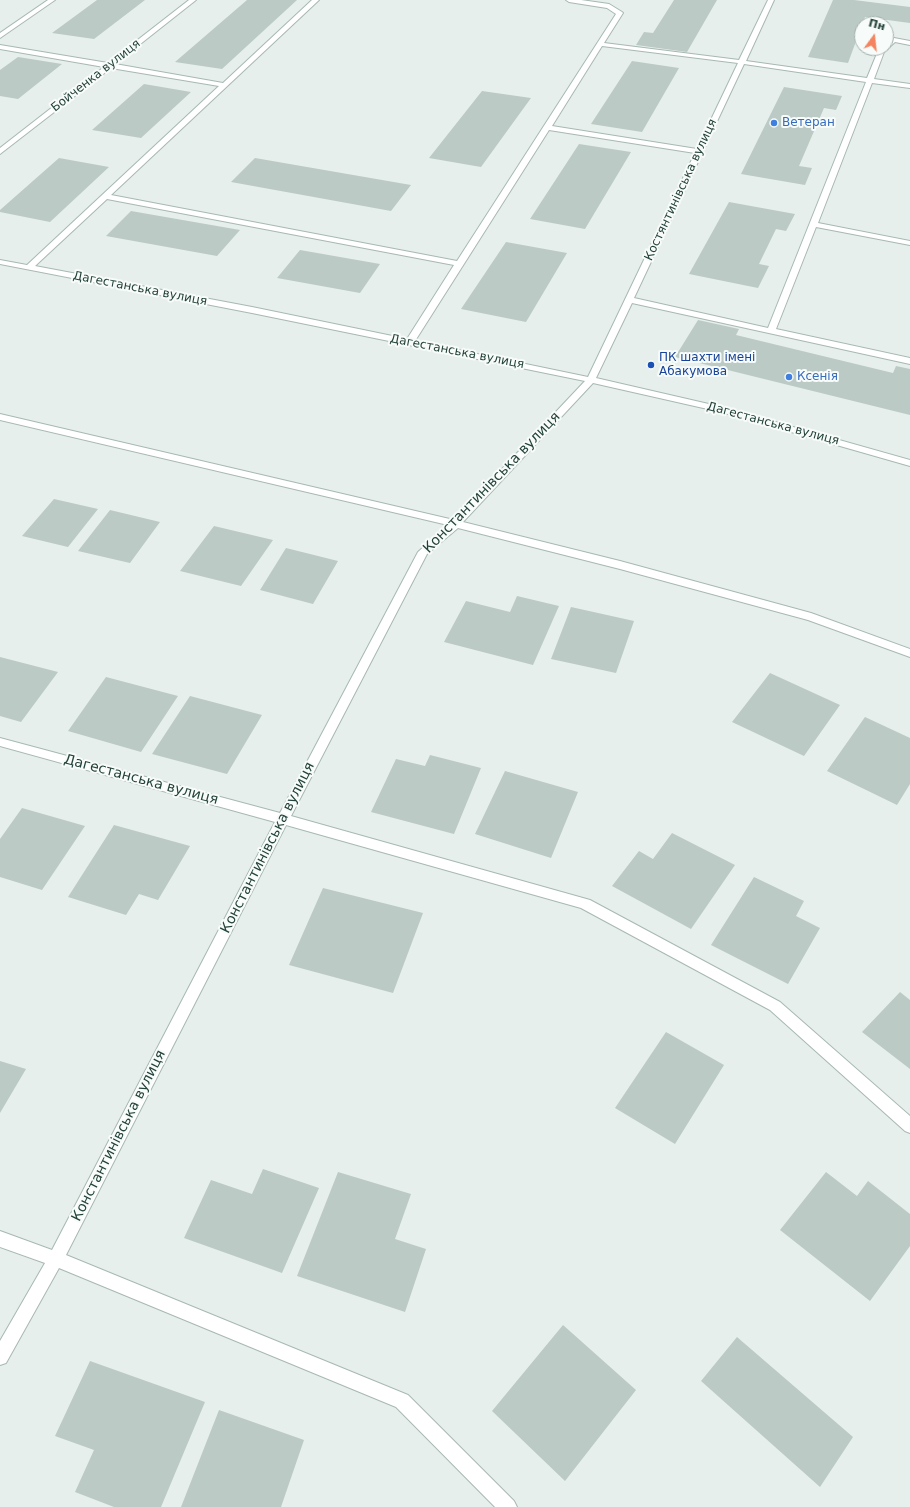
<!DOCTYPE html>
<meta charset="utf-8">
<style>
body{margin:0}
#map{position:relative;width:910px;height:1507px;overflow:hidden;background:#e6efeb;font-family:"DejaVu Sans",sans-serif}
canvas{display:block}
.north{position:absolute;left:854px;top:16px;width:40px;height:40px;box-sizing:border-box;background:#f7fbf9;border:1px solid #a3b1ad;border-radius:50%;rotate:15deg;font-size:11px;font-weight:700;line-height:16px;text-align:center;color:#24423a}
.north::after{content:'';display:block;margin:auto;width:14px;height:18px;background:#f4845f;clip-path:polygon(50% 0,100% 100%,50% 72%,0 100%)}
</style>
<div id="map">
<canvas width="910" height="1507"></canvas>
<div class="north">Пн</div>
</div>
<script>
const c = document.querySelector('canvas').getContext('2d');
c.lineJoin = 'round';
function fill(path, color) {
  c.fillStyle = color;
  c.fill(path, 'evenodd');
}
function trace(path, color, width, dash) {
  c.strokeStyle = color;
  c.lineWidth = width;
  c.lineCap = dash ? 'butt' : 'round';
  c.setLineDash(dash || []);
  c.stroke(path);
}
function drawText(font, color, halo, rows, align = 'center') {
  c.font = font + ' "DejaVu Sans",sans-serif';
  c.lineWidth = 4;
  c.setLineDash([]);
  c.textBaseline = 'middle';
  c.strokeStyle = halo;
  c.fillStyle = color;
  for (const [text, x, y, turn = 0] of rows) {
    c.save();
    c.translate(x, y);
    c.rotate((+turn || 0) * Math.PI / 180);
    c.textAlign = isNaN(turn) ? turn : align;
    if (halo) c.strokeText(text, 0, 0);
    c.fillText(text, 0, 0);
    c.restore();
  }
}
const building = new Path2D(`
 M97,0H145L94,39L52,33Z
 M247,0H297L222,69L175,62Z
 M674,0H717L687,52L636,45L644,32L653,33Z
 M833,0H854L910,7V23L865,17L848,63L808,57Z
 M18,57L62,64L18,99L0,96V70Z
 M632,61L679,68L642,132L591,124Z
 M144,84L191,92L141,138L92,130Z
 M784,87L842,96L836,110L824,108L799,166L812,168L805,185L741,174Z
 M482,91L531,98L481,167L429,158Z
 M579,144L631,152L585,229L530,219Z
 M59,158L109,167L50,222L0,212V210Z
 M255,158L411,185L391,211L231,182Z
 M729,202L795,214L786,231L776,229L759,264L769,266L758,288L689,274Z
 M131,211L240,230L217,256L106,236Z
 M506,242L567,253L526,322L461,309Z
 M300,250L380,264L360,293L277,278Z
 M698,320L739,329L736,335L893,373L896,366L910,369V415L675,357Z
 M54,499L98,509L68,547L22,536Z
 M110,510L160,522L130,563L78,551Z
 M214,526L273,540L241,586L180,571Z
 M286,548L338,561L313,604L260,590Z
 M517,596L559,606L533,665L444,642L466,601L510,612Z
 M571,607L634,621L616,673L551,659Z
 M0,657L58,672L21,722L0,716Z
 M770,673L840,705L804,756L732,722Z
 M106,677L178,696L141,752L68,731Z
 M190,696L262,715L227,774L152,754Z
 M865,717L910,738V784L897,805L827,771Z
 M430,755L481,768L454,834L371,812L396,759L425,766Z
 M505,771L578,792L551,858L475,834Z
 M22,808L85,826L42,890L0,877V839Z
 M114,825L190,846L158,900L139,894L126,915L68,897Z
 M672,833L735,865L691,929L612,886L639,851L653,859Z
 M754,877L804,901L796,916L820,928L788,984L711,945Z
 M323,888L423,913L393,993L289,965Z
 M900,992L910,1000V1069L862,1032Z
 M666,1032L724,1065L675,1144L615,1108Z
 M0,1061L26,1069L0,1113Z
 M263,1169L319,1188L282,1273L184,1238L211,1180L252,1194Z
 M338,1172L411,1194L395,1239L426,1249L405,1312L297,1276Z
 M826,1172L857,1196L868,1181L910,1214V1246L870,1301L780,1230Z
 M563,1325L636,1390L565,1481L492,1411Z
 M737,1337L853,1437L820,1487L701,1381Z
 M90,1361L205,1402L161,1507H114L75,1492L94,1450L55,1436Z
 M219,1410L304,1440L281,1507H181Z`);
const minor = new Path2D(`
 M48,0H55L0,38V33Z
 M189,0H196L115,64L223,83L312,0H319L111,195L457,261L616,14L607,8L569,2L566,0H581L609,4L622,12L623,13L604,43L739,60L768,0H774L746,61L867,78L878,51L880,48H886V43L894,38L910,41V45L895,42L884,52L874,79L910,84V88L872,83L818,223L910,241V245L816,227L776,329L910,358V364L632,303L596,378L726,408L910,460V466L721,412L593,383L463,522L620,561L811,613L910,649V657L808,620L620,569L458,528L427,554L291,816L590,900L780,1002L910,1116V1133L905,1131L770,1010L581,908L286,825L66,1255L408,1395L514,1501L517,1507H495L396,1407L59,1268L6,1363L0,1365V1341L45,1263L0,1247V1231L52,1250L275,822L0,746V738L280,813L418,552L448,525L0,420V414L454,520L585,381L252,313L0,264V260L27,265L219,86L111,68L0,154V148L104,67L0,49V45L108,63ZM602,46L738,63L697,149L552,126ZM744,64L866,82L768,328L634,298ZM549,130L695,153L588,377L415,341ZM107,199L454,265L407,339L252,307L35,266Z`);
const markers = [
 [774,123,4,"#3f7fe0"],
 [651,365,4,"#1a4fb4"],
 [789,377,4,"#3f7fe0"]
];
const farStreetnames = [
 ["Бойченка вулиця",96,76,-38],
 ["Костянтинівська вулиця",681,190,-65],
 ["Дагестанська вулиця",140,289,11],
 ["Дагестанська вулиця",457,352,11],
 ["Дагестанська вулиця",773,424,15]
];
const farShopnames = [
 ["Ветеран",782,123],
 ["Ксенія",797,377]
];
const farTransitnames = [
 ["ПК шахти імені",659,358],
 ["Абакумова",659,372]
];
const streetNames = [
 ["Константинівська вулиця",492,483,-46],
 ["Дагестанська вулиця",141,780,15],
 ["Константинівська вулиця",268,848,-63],
 ["Константинівська вулиця",119,1136,-63]
];
fill(building, '#bbcac4');
trace(minor, '#a8b8b2', 2);
fill(minor, '#fff');
for (const [x, y, r, color] of markers) {
  const dot = new Path2D();
  dot.arc(x, y, r, 0, 2 * Math.PI);
  c.fillStyle = color;
  c.fill(dot);
  trace(dot, '#f7fbf9', 1.5);
}
drawText('12px', '#24423a', '#f7fbf9', farStreetnames);
drawText('12px', '#366cbe', '#f7fbf9', farShopnames, 'left');
drawText('12px', '#164399', '#f7fbf9', farTransitnames, 'left');
drawText('14px', '#24423a', '#f7fbf9', streetNames);
</script>
